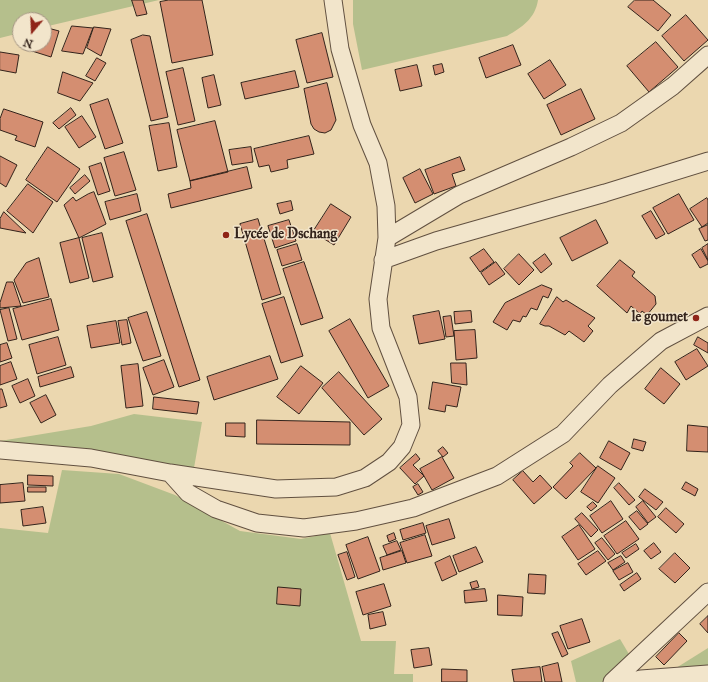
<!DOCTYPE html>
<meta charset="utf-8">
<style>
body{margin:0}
#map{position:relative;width:708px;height:682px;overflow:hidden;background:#ebd7af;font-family:"IM FELL Great Primer",serif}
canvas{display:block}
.north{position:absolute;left:12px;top:12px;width:40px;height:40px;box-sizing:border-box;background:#f2e5cb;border:1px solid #a69785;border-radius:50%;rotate:199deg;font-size:11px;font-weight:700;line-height:16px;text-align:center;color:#33231b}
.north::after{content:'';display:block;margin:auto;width:14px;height:18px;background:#8f2418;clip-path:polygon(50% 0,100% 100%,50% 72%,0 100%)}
</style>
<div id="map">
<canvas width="708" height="682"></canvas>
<div class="north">N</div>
</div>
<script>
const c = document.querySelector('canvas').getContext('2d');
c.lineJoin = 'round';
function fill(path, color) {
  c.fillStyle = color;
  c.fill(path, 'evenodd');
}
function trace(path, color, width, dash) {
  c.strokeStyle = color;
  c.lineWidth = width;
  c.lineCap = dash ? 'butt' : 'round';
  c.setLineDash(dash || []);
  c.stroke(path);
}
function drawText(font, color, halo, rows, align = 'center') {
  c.font = font + ' "IM FELL Great Primer",serif';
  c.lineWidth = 3;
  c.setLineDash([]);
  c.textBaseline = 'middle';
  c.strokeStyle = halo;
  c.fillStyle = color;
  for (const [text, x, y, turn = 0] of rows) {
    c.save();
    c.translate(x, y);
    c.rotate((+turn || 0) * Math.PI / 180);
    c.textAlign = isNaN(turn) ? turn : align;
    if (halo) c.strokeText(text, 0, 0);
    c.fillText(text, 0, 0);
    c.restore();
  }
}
const green = new Path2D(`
 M0,0H159L44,27V20H20V33L0,38Z
 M353,0H538C535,19 522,27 507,36L362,70L353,24Z
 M134,414L202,422L194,468L0,441L91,426Z
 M62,470L119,474L175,495L240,531L301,539L330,533L361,641H396L394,674H413V682H0V528L48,533Z
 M620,639L639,671L676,668L708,648V682H576L571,661Z`);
const building = new Path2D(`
 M132,0H143L147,14L137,16Z
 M169,0H202L213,55L172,63L160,2Z
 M635,0H653L671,15L658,31L628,7Z
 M686,15L708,40L684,61L662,36Z
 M72,26L93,28L83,54L62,51Z
 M44,27L59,31L51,57L32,51L34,44H44Z
 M94,27L111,29L101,56L87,48Z
 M322,33L333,77L307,83L296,40Z
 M143,35L150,36L168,117L151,121L131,40Z
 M656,42L678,67L649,92L627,66Z
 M513,45L521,65L486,78L479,58Z
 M0,52L19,55L16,73L0,70Z
 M97,58L106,63L95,81L86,76Z
 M550,60L566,85L544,99L528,74Z
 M442,64L444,72L435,75L433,66Z
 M417,65L422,86L400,91L395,70Z
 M183,68L195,121L178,125L166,72Z
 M295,71L299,87L245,99L241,83Z
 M63,72L93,83L80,101L58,93Z
 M214,75L221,105L208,108L202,78Z
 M327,83L336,120L331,130L325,133L319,132L314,129L311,124L304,89Z
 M581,89L595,119L561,135L547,105Z
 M108,99L123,143L105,149L90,105Z
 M71,108L76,115L59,129L53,123Z
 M4,109L43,122L35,147L15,140L17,136L0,130V119Z
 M82,116L96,137L79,148L65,127Z
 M215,121L228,172L190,181L177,130Z
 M169,123L177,167L158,171L149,126Z
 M309,136L314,154L287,160L288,168L271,172L269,165L259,167L254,149Z
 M48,147L80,169L57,202L26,180Z
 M251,147L253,162L232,165L229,150Z
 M124,152L136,190L115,196L104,158Z
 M0,156L17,165L6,187L0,183Z
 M460,157L465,170L452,174L456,186L434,194L425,170Z
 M101,163L110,191L98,195L89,167Z
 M247,167L252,188L171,208L168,194L191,188L190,181Z
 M420,169L433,194L415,203L403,178Z
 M85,175L90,181L75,194L70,188Z
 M28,184L53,202L33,233L7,211Z
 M94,192L106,224L79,238L64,205L73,197L76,201L88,194Z
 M137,194L141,211L110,220L105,202Z
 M679,194L694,220L668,234L653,208Z
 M707,198L708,200V223L702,227L690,209Z
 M291,201L293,210L280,214L277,204Z
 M331,204L351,217L334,245L313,232Z
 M651,211L665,234L656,239L642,216Z
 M4,212L26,233L0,228V219Z
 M147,214L200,380L179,387L126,221Z
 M258,219L281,294L262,300L240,224Z
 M289,220L296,241L275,248L268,226Z
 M596,220L608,243L572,261L560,238Z
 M708,225V240L705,241L699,229Z
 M102,233L113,277L93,282L82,238Z
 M79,238L89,278L70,283L60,243Z
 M297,244L302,260L282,266L277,250Z
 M708,244V260L702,248Z
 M484,249L494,262L480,272L470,258Z
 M701,249L708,261V264L700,268L692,255Z
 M519,254L534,270L519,285L504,269Z
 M545,254L552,264L541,273L533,263Z
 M39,258L49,297L23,303L14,280L26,263Z
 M620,260L635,272L632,276L655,296L656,304L647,315L642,311L640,314L631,306L627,313L597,286Z
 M304,262L323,318L301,325L283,269Z
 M496,262L505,274L489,285L481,273Z
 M7,282H13L21,306L0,308V303Z
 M542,285L552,289L548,298L543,296L537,310L531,308L526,317L523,316L520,322L513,320L507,330L493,322L505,303Z
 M284,297L303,356L281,363L262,304Z
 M557,297L563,302L566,300L595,318L588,326L593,331L584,342L569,331L565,335L549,326H545L540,324Z
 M51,299L59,330L22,340L13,309Z
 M9,308L17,339L8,341L0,310Z
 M439,311L445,339L419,344L413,316Z
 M471,311L472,322L455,324L454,312Z
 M147,312L161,356L143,361L128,318Z
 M451,316L454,336L446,337L443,317Z
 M350,319L389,386L368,398L329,331Z
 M127,320L131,343L122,345L118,321Z
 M116,321L120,343L91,348L87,326Z
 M475,330L477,358L456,360L454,331Z
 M58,337L66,365L37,374L29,345Z
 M698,337L708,343V353L694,345Z
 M7,343L12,358L0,362V345Z
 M697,349L708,366L686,380L675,362Z
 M270,356L278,379L214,400L207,377Z
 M164,360L174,387L153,395L143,368Z
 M11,362L17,379L0,385V366Z
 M451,363H466L467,385L452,383Z
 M138,364L143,406L126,408L121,366Z
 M301,366L323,383L299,414L277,397Z
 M71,367L74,377L40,387L38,377Z
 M661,368L680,384L664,404L645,389Z
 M339,372L382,419L364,435L322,388Z
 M28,379L35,396L20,403L12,386Z
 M433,382L461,387L457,407L446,405L445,412L429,409Z
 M0,389H2L7,406L0,408Z
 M46,395L56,415L41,423L30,403Z
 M154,397L199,402L197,414L153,409Z
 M257,420L350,422V445L257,444Z
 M226,423H245V437L226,436Z
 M688,425L708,427V452L687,451Z
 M634,439L646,442L643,451L632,448Z
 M609,441L630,453L621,470L600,458Z
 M443,447L448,453L443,457L438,451Z
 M580,453L596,468L566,499L553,487L573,466L570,463Z
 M416,454L420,459L413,465L424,476L415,484L400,468Z
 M442,457L454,478L432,490L420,469Z
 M598,466L615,478L598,503L581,492Z
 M523,471L533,482L540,475L552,488L534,504L513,480Z
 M28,475L53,476V486L28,485Z
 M686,482L698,489L695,496L682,489Z
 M23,483L25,501L0,503V485Z
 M619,483L635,500L629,505L614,488Z
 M418,484L423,492L418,495L413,487Z
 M28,487H46V492H28Z
 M645,489L663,502L656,510L639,497Z
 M611,501L623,519L602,533L590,516Z
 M643,501L656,517L648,523L636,507Z
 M593,502L597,506L591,511L587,507Z
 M43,507L46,523L23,526L21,510Z
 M666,508L684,524L676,533L658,517Z
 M637,511L648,524L640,530L629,517Z
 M582,513L598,530L591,537L575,519Z
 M449,519L455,538L432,545L426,526Z
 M626,521L639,539L617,554L604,536Z
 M423,523L426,533L403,540L400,530Z
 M579,525L595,549L578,560L562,537Z
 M394,533L396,539L389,542L387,536Z
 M425,535L432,556L407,563L400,543Z
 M368,537L380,571L358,579L346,545Z
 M602,538L615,554L608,560L595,543Z
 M397,541L401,550L387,555L383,546Z
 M654,543L661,552L651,559L644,551Z
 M636,544L639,549L626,558L622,553Z
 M476,547L483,562L459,572L453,556Z
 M402,551L406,563L383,570L380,558Z
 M598,551L606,561L586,575L578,564Z
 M347,552L355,577L347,580L338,555Z
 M675,553L690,568L675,583L659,569Z
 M450,556L457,574L442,581L435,563Z
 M621,556L625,562L613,570L608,563Z
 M628,563L633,572L619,580L613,571Z
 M637,573L641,579L624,591L620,585Z
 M529,574L546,575L545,594L528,593Z
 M477,581L479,587L472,589L470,583Z
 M384,584L391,606L363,615L356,592Z
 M278,587L301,589L300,606L277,604Z
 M485,589L487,601L465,603L464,591Z
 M498,595L523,597L522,616L498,615Z
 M383,612L386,625L370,629L368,615Z
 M708,616V633L700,624Z
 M582,619L590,642L568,649L560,626Z
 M558,632L568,654L562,657L552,634Z
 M679,633L687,641L664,665L656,657Z
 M429,648L432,665L414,668L411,650Z
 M558,663L562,682H545L542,667Z
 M540,667L542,682H514L512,670Z
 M442,669L467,670V682H442Z`);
const minor = new Path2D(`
 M387,238L459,195L571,147L621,123L673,86L708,55
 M383,260L436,241L605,193L708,161
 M0,450L91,458L170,473L276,489L336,487L365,478L389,462L402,447L411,425L408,397L381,328L378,299L387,238L386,206L378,163L362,125L340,49L333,0
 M170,473L188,493L216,509L257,523L304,528L356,521L413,508L497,476L563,434L610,385L661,341L708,316
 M612,682L708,592
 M630,682L641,679L708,674`);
const markers = [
 [226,235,4,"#8f2418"],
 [696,318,4,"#8f2418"]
];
const poiNames = [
 ["Lycée de Dschang",234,235],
 ["le goumet",688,318,"right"]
];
fill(green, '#b5bf8c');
fill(building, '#d48e71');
trace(building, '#33231b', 1);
trace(minor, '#615040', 19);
trace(minor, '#f2e5cb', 17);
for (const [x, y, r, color] of markers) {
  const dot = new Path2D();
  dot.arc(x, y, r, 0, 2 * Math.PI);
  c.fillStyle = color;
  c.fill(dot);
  trace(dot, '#f2e5cb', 1.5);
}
drawText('bold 14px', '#33231b', '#f2e5cb', poiNames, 'left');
</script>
